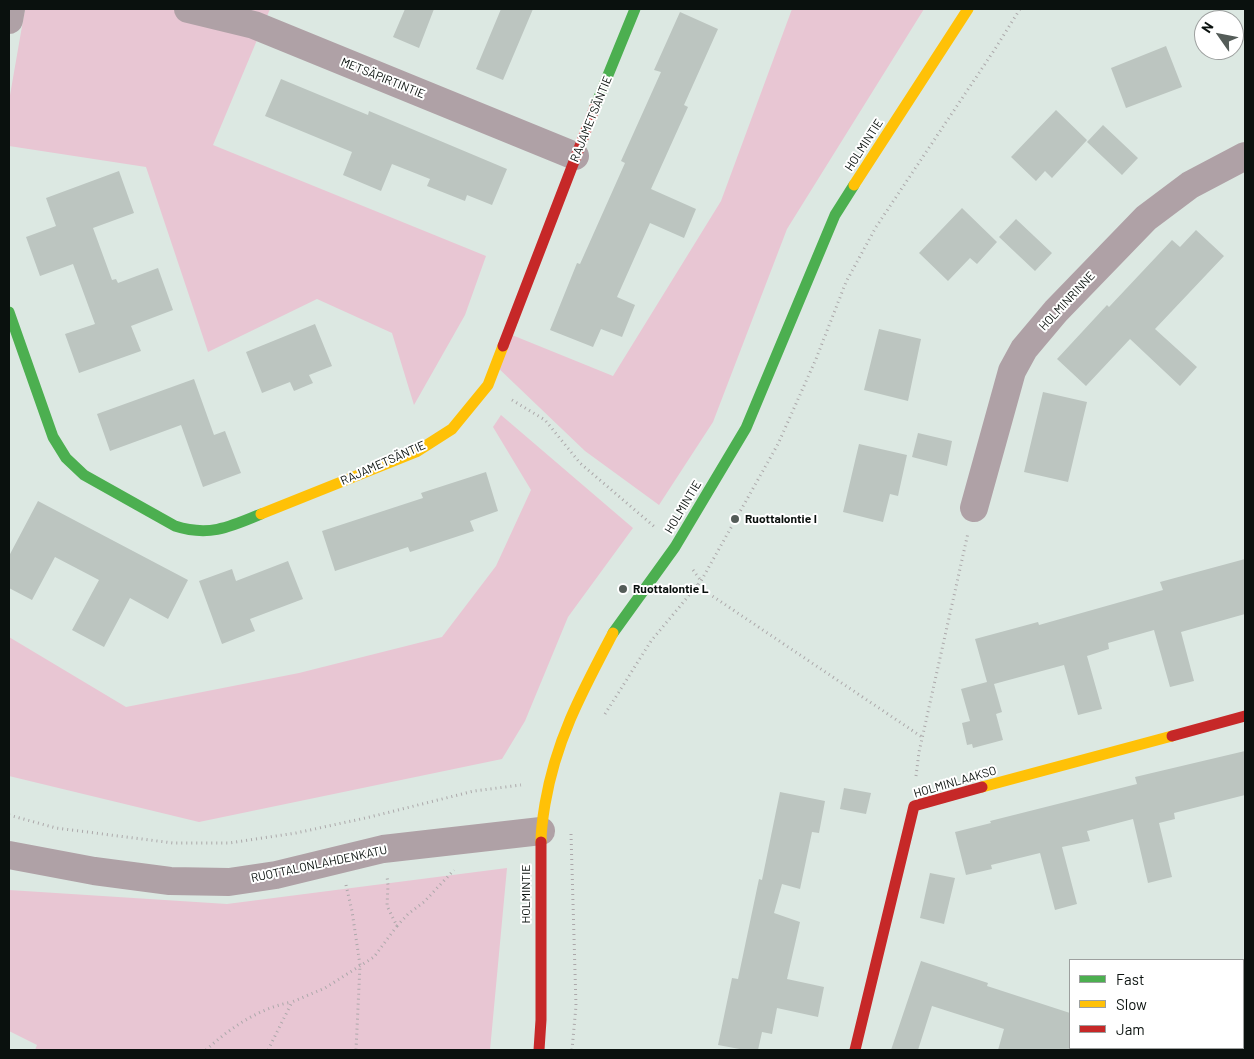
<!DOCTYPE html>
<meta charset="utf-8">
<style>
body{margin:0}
#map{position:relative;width:1254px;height:1059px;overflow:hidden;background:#dce8e2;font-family:Barlow,sans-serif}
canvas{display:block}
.frame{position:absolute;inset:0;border:10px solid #0a110e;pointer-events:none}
.legend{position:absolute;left:1069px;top:959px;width:175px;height:90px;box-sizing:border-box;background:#fff;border:1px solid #9da09f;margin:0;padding:6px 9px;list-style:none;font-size:15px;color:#0a110e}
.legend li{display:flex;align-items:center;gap:10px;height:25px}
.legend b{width:25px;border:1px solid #9da09f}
.north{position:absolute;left:1194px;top:10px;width:50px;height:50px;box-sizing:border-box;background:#fff;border:1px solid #9da09f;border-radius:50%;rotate:303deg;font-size:14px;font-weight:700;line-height:20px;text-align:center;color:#0a110e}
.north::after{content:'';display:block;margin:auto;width:18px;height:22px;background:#545c58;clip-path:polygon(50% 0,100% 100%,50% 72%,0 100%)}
</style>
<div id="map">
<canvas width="1254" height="1059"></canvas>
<div class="frame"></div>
<ul class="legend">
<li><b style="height:6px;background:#4caf50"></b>Fast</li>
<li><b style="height:6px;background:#ffc107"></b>Slow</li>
<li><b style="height:6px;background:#c62828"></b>Jam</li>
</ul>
<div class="north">N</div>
</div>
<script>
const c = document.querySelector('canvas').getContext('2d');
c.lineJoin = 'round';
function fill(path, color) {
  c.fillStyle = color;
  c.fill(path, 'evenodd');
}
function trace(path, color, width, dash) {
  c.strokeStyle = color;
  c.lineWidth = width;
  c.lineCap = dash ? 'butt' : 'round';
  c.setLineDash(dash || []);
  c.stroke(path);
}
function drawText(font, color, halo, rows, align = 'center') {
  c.font = font + ' Barlow,sans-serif';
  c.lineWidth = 4;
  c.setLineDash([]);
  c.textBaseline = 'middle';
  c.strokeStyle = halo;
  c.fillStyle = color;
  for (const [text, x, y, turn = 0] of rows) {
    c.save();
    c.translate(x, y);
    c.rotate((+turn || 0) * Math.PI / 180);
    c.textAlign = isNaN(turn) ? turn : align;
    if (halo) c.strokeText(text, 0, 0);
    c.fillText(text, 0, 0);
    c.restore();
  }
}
const green = new Path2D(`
 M25,9H270L213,145L486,256L465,315L414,405L392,333L317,299L208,352L146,167L9,146V101Z
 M792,9H924L787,229L713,422L659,505L585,451L494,364L507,333L613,376L721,201Z
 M501,415L633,528L568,617L525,721L502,759L199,822L9,776V637L126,707L299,673L442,637L496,566L531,490L493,427Z
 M507,868L490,1050H35L37,1045L9,1031V890L227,904Z`);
const building = new Path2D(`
 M405,9H434L419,48L393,37Z
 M501,9H533L503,80L476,69Z
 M680,12L718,29L684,105L688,107L651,189L696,209L684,238L650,223L617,297L635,305L622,337L601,329L593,347L550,330L577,263L580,264L625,163L621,161L661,72L654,70Z
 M1166,46L1182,87L1126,108L1111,68Z
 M281,79L368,115L369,111L507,169L492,205L467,195L465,201L427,186L430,179L392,164L381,191L343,175L352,152L265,116Z
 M1056,110L1087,140L1052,178L1045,171L1036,181L1011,157Z
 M1103,125L1138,158L1122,175L1087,142Z
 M119,171L134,213L93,228L112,280L116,279L118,283L158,268L173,310L131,326L141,351L79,373L65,334L95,324L73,264L40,276L26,237L56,226L46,198Z
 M962,208L997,242L977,264L970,258L948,281L919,253Z
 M1016,219L1052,253L1035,271L999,237Z
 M1196,230L1224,256L1155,329L1197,367L1180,386L1130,339L1086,386L1057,359L1107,305L1109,307L1172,240L1180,247Z
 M315,324L332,366L309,375L313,383L294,391L290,382L262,393L246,352Z
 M879,329L921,339L908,401L864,390Z
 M194,379L214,435L225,431L241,473L203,487L181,425L110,451L97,414Z
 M1043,392L1087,402L1068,482L1024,472Z
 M918,433L952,441L947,466L912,457Z
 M859,444L907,455L898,496L890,494L883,522L843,512Z
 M486,472L498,511L470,521L474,531L410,552L408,547L335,571L322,531L423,498L421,493Z
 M38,501L188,580L168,619L130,598L104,647L72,630L99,580L55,557L32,600L9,588V556Z
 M1245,559V614L1181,632L1194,681L1170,687L1154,630L1108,643L1109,649L1087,656L1102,709L1078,715L1064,665L994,684L1002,712L996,714L1003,740L973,748L972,744L967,745L962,723L970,721L961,689L987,682L975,639L1038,622L1039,625L1163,590L1160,582Z
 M288,561L303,599L250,619L255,631L222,644L199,581L232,569L236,581Z
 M1245,751V795L1174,813L1175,819L1159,823L1172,877L1148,883L1133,819L1087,831L1090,841L1062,847L1077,904L1055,910L1040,853L991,865L992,869L966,875L955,832L991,823L990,821L1137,784L1135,777Z
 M844,788L871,793L866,814L840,809Z
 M780,792L825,801L819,833L812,832L800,889L782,884L774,913L800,922L787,979L824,987L818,1017L777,1008L772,1034L762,1032L758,1050H745L718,1045L732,978L738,979L759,879L762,880Z
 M930,873L955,878L944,924L920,918Z
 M921,961L988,983L987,986L1070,1013V1050H998L1004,1029L932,1006L918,1050H891Z`);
const path = new Path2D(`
 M512,400L545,420L580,463L656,528
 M693,570L701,581
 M696,585L922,737
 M605,714L651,641L701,581L778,444L816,359L846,282L876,227L995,49L1020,9
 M916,776L919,752L968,533
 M9,815L56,828L173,843H229L296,833L370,817L474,791L521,785
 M571,834L576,1006L572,1050
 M346,885L352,911L360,965L356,1050
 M397,926L408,914L424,902L454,870
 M206,1050C230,1028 259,1008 292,1002
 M268,1050L292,1002L325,988L374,957L397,926L387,906L388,885L387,876`);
const street = new Path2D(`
 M188,9L254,25L575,156
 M9,20L11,9
 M974,508L1012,371L1024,349L1056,311L1146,218L1190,185L1245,156
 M9,855L94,871L170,881L229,882L276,875L383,849L541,831`);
const fast = new Path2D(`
 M595,107L635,9
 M9,312L53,437L66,458L84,475L175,526C209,537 230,527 261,514
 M613,633L675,547L746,428L835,215L854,185`);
const slow = new Path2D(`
 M854,185L968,9
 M261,514L416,452L452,429L488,385L503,346
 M982,787L1172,736
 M541,842C541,829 543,816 545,804C556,739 583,690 613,633`);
const jam = new Path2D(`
 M503,346L595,107
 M1172,736L1245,716
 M539,1050L541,1020V842
 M855,1050L914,806L982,787`);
const markers = [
 [735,519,5,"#545c58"],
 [623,589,5,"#545c58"]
];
const streetNames = [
 ["METSÄPIRTINTIE",383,78,22],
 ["RAJAMETSÄNTIE",591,119,-68],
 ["HOLMINTIE",864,145,-57],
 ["HOLMINRINNE",1067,301,-47],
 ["RAJAMETSÄNTIE",383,463,-24],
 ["HOLMINTIE",683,507,-59],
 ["HOLMINLAAKSO",955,782,-16],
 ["RUOTTALONLAHDENKATU",319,864,-12],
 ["HOLMINTIE",526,894,-90]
];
const poiNames = [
 ["Ruottalontie I",745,519],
 ["Ruottalontie L",633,589]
];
fill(green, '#e8c6d3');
fill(building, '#bcc5c0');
trace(path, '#aca8aa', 3, [1, 4]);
trace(street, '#afa1a6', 28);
trace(fast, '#4caf50', 11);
trace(slow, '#ffc107', 11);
trace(jam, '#c62828', 11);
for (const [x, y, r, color] of markers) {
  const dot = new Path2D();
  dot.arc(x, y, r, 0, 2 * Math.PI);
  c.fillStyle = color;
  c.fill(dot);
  trace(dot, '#fff', 2);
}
drawText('12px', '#0a110e', '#fff', streetNames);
drawText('bold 12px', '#0a110e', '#fff', poiNames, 'left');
</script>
